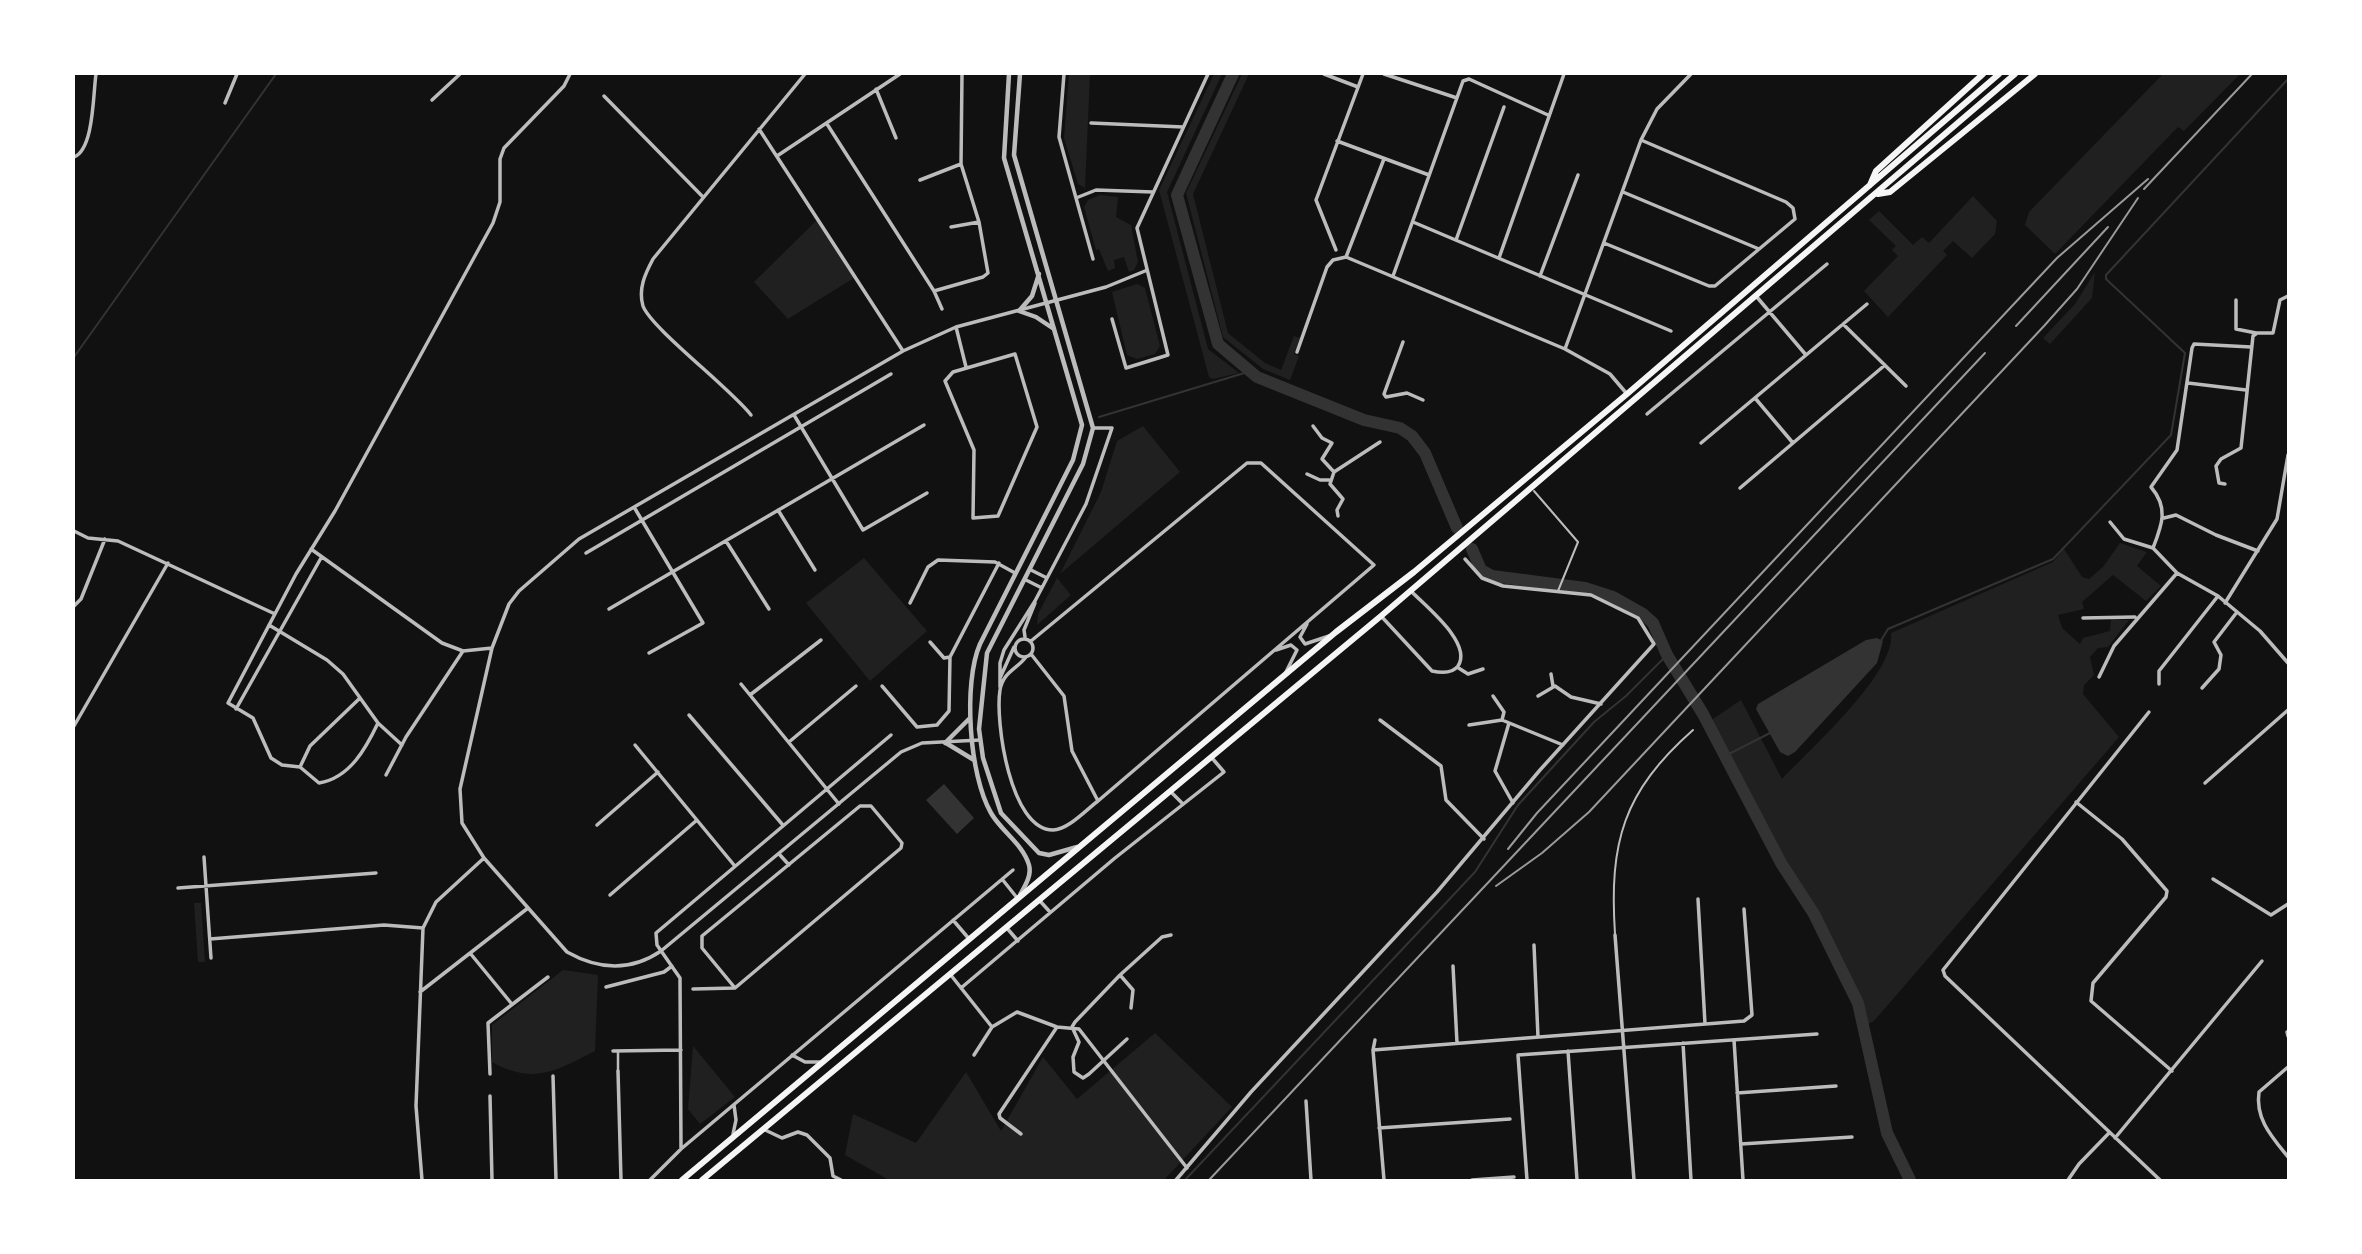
<!DOCTYPE html>
<style>
body{margin:0}
#map{position:relative;width:2362px;height:1254px;overflow:hidden;background:#111;font-family:Figtree,sans-serif}
canvas{display:block}
.frame{position:absolute;inset:0;border:75px solid #fff;pointer-events:none}
</style>
<div id="map">
<canvas width="2362" height="1254"></canvas>
<div class="frame"></div>
</div>
<script>
const c = document.querySelector('canvas').getContext('2d');
c.lineJoin = 'round';
function fill(path, color) {
  c.fillStyle = color;
  c.fill(path, 'evenodd');
}
function trace(path, color, width, dash) {
  c.strokeStyle = color;
  c.lineWidth = width;
  c.lineCap = dash ? 'butt' : 'round';
  c.setLineDash(dash || []);
  c.stroke(path);
}
const green = new Path2D(`
 M1069,74H1090L1085,188L1078,184L1064,138Z
 M1214,74H1222L1167,192L1208,349L1239,373L1213,379L1209,377L1159,190Z
 M1242,74H1249L1193,194L1228,333L1265,363L1281,370L1294,336L1300,338L1294,354L1299,356L1290,380L1263,369L1223,337L1186,193Z
 M2163,74H2240L2184,131L2178,127L2055,254L2025,225L2029,212Z
 M1100,195L1118,197L1116,217L1131,225L1138,262L1134,270L1129,272L1124,257L1114,260L1115,268L1108,271L1099,249L1096,250L1084,207L1088,200Z
 M1973,196L1997,221L1995,234L1972,258L1953,241L1943,251L1947,255L1888,317L1864,291L1898,256L1892,250L1896,246L1869,220L1879,211L1913,245L1922,237L1929,243Z
 M819,218L857,276L788,319L754,282Z
 M2095,272L2092,298L2050,344L2043,338L2075,304Z
 M1137,284L1145,288L1160,346L1155,354L1137,359L1127,355L1112,292Z
 M1143,426L1180,472L1060,574L1101,492L1117,441Z
 M2120,543L2147,552L2137,566L2161,586L2146,601L2113,575L2082,602L2084,609L2058,615L2062,628L2080,644L2083,638L2110,631L2111,619L2129,620L2108,647L2098,648L2090,657L2094,675L2084,685L2083,694L2119,737L1874,1021L1868,1024L1860,998L1710,721L1741,700L1782,779C1810,749 1896,673 1891,633L2053,562L2064,549L2082,577L2089,579L2103,567Z
 M864,558L927,631L870,681L806,603Z
 M1057,578L1071,595L1037,625L1038,614Z
 M194,903H201L205,962H198Z
 M563,970L598,975L595,1051C556,1071 533,1085 492,1062V1025Z
 M1155,1033L1232,1107L1164,1180H889L845,1155L853,1114L916,1143L966,1072L1001,1131L1043,1057L1077,1099Z
 M693,1046L735,1097L700,1124L688,1109Z`);
const water = new Path2D(`
 M1877,638L1883,641L1877,663L1795,752L1788,756L1780,752L1756,709L1758,704L1866,640Z
 M944,784L974,818L957,834L926,800Z`);
const stream = new Path2D(`
 M74,357L276,74
 M1099,417L1251,371
 M1880,642L1888,629L2053,559L2171,435L2185,353L2106,279V275L2288,79
 M1725,756L1772,732
 M1185,1180L1475,872L1518,805L1594,722L1626,696L1667,655`);
const river = new Path2D(`
 M1233,74L1177,195L1218,344L1257,377L1364,420L1400,428L1412,436L1425,453L1457,528
 M1472,549L1481,570L1492,576L1585,588L1613,597L1643,614L1653,623L1667,655L1703,714L1781,863L1814,914L1845,977L1858,1003L1887,1133L1910,1180`);
const service = new Path2D(`
 M1534,491L1578,542L1558,591
 M1615,934C1609,842 1623,792 1693,730`);
const pedestrian = new Path2D(`
 M618,1051V1071`);
const minor = new Path2D(`
 M1064,74L1059,137L1093,259
 M1324,74L1358,87
 M1384,74L1457,98
 M876,89L896,138
 M604,96L703,197
 M432,100L460,74
 M225,103L237,74
 M1091,123L1183,127
 M827,124L934,291L942,309
 M759,129L903,351
 M1337,141L1429,175
 M777,156L900,74
 M74,157C94,149 93,94 96,74
 M920,180L961,164
 M1623,192L1759,249
 M1076,198L1096,190L1153,192
 M1413,222L1671,331
 M951,227L979,222
 M1456,240L1504,107
 M1604,243L1709,286H1715L1795,219L1793,208L1786,202L1641,140
 M1336,250L1316,200L1363,74
 M1346,257L1565,349L1610,374L1627,394
 M1346,257L1384,159
 M1499,258L1564,74
 M1393,276L1463,81L1469,79L1548,115
 M1540,276L1578,175
 M934,291L983,277L988,273L979,222L961,164L962,74
 M1756,296L1806,355
 M2236,300V329L2256,333
 M1112,319L1126,368L1168,355L1137,228L1208,74
 M1843,324L1906,386
 M956,327L966,367
 M1403,342L1384,394L1386,397L1407,393L1423,400
 M1565,349L1641,140L1657,109L1691,74
 M1297,352L1327,267L1333,260L1346,257
 M1015,354L1037,427L998,516L973,518L974,450L945,381L953,372Z
 M2188,383L2246,390
 M1755,398L1793,443
 M1647,414L1827,264
 M751,415C730,388 651,328 643,306C638,289 645,274 653,259L805,74
 M794,415L863,530L927,493
 M1313,426L1322,438L1332,443L1322,459L1334,472L1330,484L1343,499L1337,510L1338,516
 M1701,443L1867,304
 M1334,472L1380,442
 M1307,474L1320,480H1329
 M2225,484L2219,483L2216,466L2221,459L2241,448L2253,336L2257,333H2273L2280,300L2288,296
 M1740,488L1885,365
 M634,507L703,623L649,653
 M778,510L815,570
 M2164,518L2176,515L2216,535L2258,551
 M2110,522L2124,539L2153,548L2177,573L2218,596L2260,631L2288,663
 M74,531L88,538L118,541L275,614
 M726,541L769,609
 M2153,548C2162,525 2169,508 2151,487L2177,450L2192,348L2194,344L2251,347
 M311,549L442,643L463,651L492,648
 M586,553L891,374
 M1031,570L1047,578
 M1026,580L1042,588
 M910,603L928,567L938,560L995,562L1015,573
 M2225,603L2277,519L2288,455
 M74,606L81,599L105,539
 M609,609L924,425
 M1381,616L1432,671C1441,673 1452,674 1458,666C1473,643 1425,606 1411,591
 M2083,618L2135,617
 M1307,624L1300,637L1305,644L1329,636
 M269,625L327,660L343,674L378,723L402,745
 M1025,637L1024,630L1035,603
 M1015 648a9 9 0 1 1 18 0a9 9 0 1 1-18 0Z
 M930,642L944,658L950,657
 M1276,650L1291,645L1297,650L1286,672
 M1031,654L1064,696L1072,751L1098,801
 M1026,657C1017,669 1003,672 1000,690C995,721 1010,830 1053,830C1068,830 1087,809 1098,801L1374,565L1261,463H1247L1031,641
 M1457,667L1468,674L1483,669
 M1551,674L1553,686
 M2099,677L2114,646L2177,573
 M1000,678L1014,647
 M741,684L839,804
 M2159,684V671L2218,596
 M882,686L917,727L937,725L949,711L950,657L999,563
 M1000,687V663L1004,650L1035,601L1086,504L1112,428H1093
 M2202,688L2219,669L2221,655L2214,642L2237,612
 M750,695L821,640
 M1493,696L1504,712L1502,720
 M1538,696L1555,686L1571,697L1601,704
 M236,709L321,558
 M2149,712L1943,970L1945,976L2160,1180
 M689,715L782,824
 M1380,720L1441,766L1446,800L1484,839
 M378,723C366,748 350,778 319,783L300,767L282,765L271,758L253,718L228,703L296,574L335,511L493,223L500,202V159L504,148L564,86L570,74
 M1509,723L1495,771L1513,803
 M1469,725L1502,720L1563,745
 M74,726L168,563
 M980,740L922,743L901,752L661,951C630,972 599,970 567,952L484,858L462,823L460,789L492,648L509,604L519,591L579,539L903,351L956,327L1106,287L1145,271
 M789,742L856,686
 M635,745L734,865
 M300,767L310,746L359,699
 M386,775L406,737L463,651
 M2205,783L2288,710
 M1171,792L1183,804
 M2076,802L2122,839L2167,891L2166,897L2093,983L2091,1001L2172,1071
 M597,825L658,772
 M780,855L789,865
 M204,857L211,958
 M1002,879L1018,899
 M2213,879L2271,915L2288,904
 M178,888L376,873
 M610,895L697,820
 M1698,899L1705,1024
 M1040,901L1050,912
 M953,920L970,940
 M1006,927L1018,941
 M1615,935L1634,1180
 M210,939L384,925L423,928
 M1534,945L1538,1037
 M470,953L511,1003
 M1453,966L1457,1043
 M950,974L992,1027
 M1120,975L1133,990L1131,1008
 M606,987L664,972L672,966
 M961,988L1115,858L1224,772L1212,758
 M693,989L735,988L901,848L902,843L871,806H860L702,936V948L735,988
 M420,992L528,908
 M2287,1032L2288,1036
 M1127,1039L1089,1074L1083,1078L1074,1072L1073,1057L1079,1042L1072,1027L1075,1022L1120,975L1162,937L1171,935
 M1375,1040L1373,1050L1384,1180
 M1734,1040L1743,1180
 M1683,1043L1691,1180
 M1373,1050L1744,1021L1752,1015L1744,909
 M613,1051L681,1050
 M1568,1051L1577,1180
 M792,1055L805,1062H820
 M974,1055L992,1027L1017,1012L1057,1027L1079,1029L1187,1168
 M2288,1067L2259,1092C2255,1119 2272,1137 2288,1157
 M618,1071L621,1180
 M490,1074L488,1023L548,977
 M553,1076L556,1180
 M1737,1093L1836,1086
 M490,1096L492,1180
 M1306,1101L1311,1180
 M1379,1128L1510,1119
 M763,1129L782,1138L798,1132L807,1135L830,1158L833,1176L841,1180
 M733,1134L736,1120L734,1105
 M1021,1134L1000,1118L999,1114L1057,1027
 M2115,1138L2262,961
 M1741,1144L1852,1137
 M681,1149L680,978L657,945L656,933L891,735
 M422,1180L416,1106L423,928L436,902L484,858
 M650,1180L681,1149L1013,870
 M1176,1180L1251,1092L1437,892L1540,770L1654,644L1638,618L1591,595L1503,586L1482,578L1465,559
 M1472,1180L1514,1177
 M1527,1180L1518,1055L1817,1034
 M2068,1180L2079,1164L2109,1133`);
const tertiary = new Path2D(`
 M1009,74L1004,158L1082,425L1073,460L980,644C963,683 969,775 991,813C1001,831 1023,844 1029,865C1032,875 1025,886 1020,895
 M1020,74L1014,155L1093,428L1083,464L987,653L979,729L983,758L1001,813L1039,853L1049,855L1077,847
 M1039,274L1032,296L1019,311L1036,317L1054,329
 M945,743L969,719
 M946,743L974,760`);
const trunk = new Path2D(`
 M1870,185L1876,171L1983,74
 M1878,194L1890,192L2035,74
 M682,1180L1336,632L1414,572L1627,394L1999,74
 M702,1180L1381,616L2015,74`);
const rail = new Path2D(`
 M2144,189L2252,74
 M2016,326L2108,227
 M1508,849L1537,813L2057,258L2148,179
 M1496,886L1542,853L1589,812L2044,326L2077,289L2138,198
 M1209,1180L1985,353`);
fill(green, '#202020');
fill(water, '#333');
trace(stream, '#333', 2);
trace(river, '#333', 12);
trace(service, '#bcbcbc', 2);
trace(pedestrian, '#bcbcbc', 2.5);
trace(minor, '#bcbcbc', 3.5);
trace(tertiary, '#bcbcbc', 4.5);
trace(trunk, '#f5f5f5', 6);
trace(rail, '#9a9a9a', 2);
</script>
